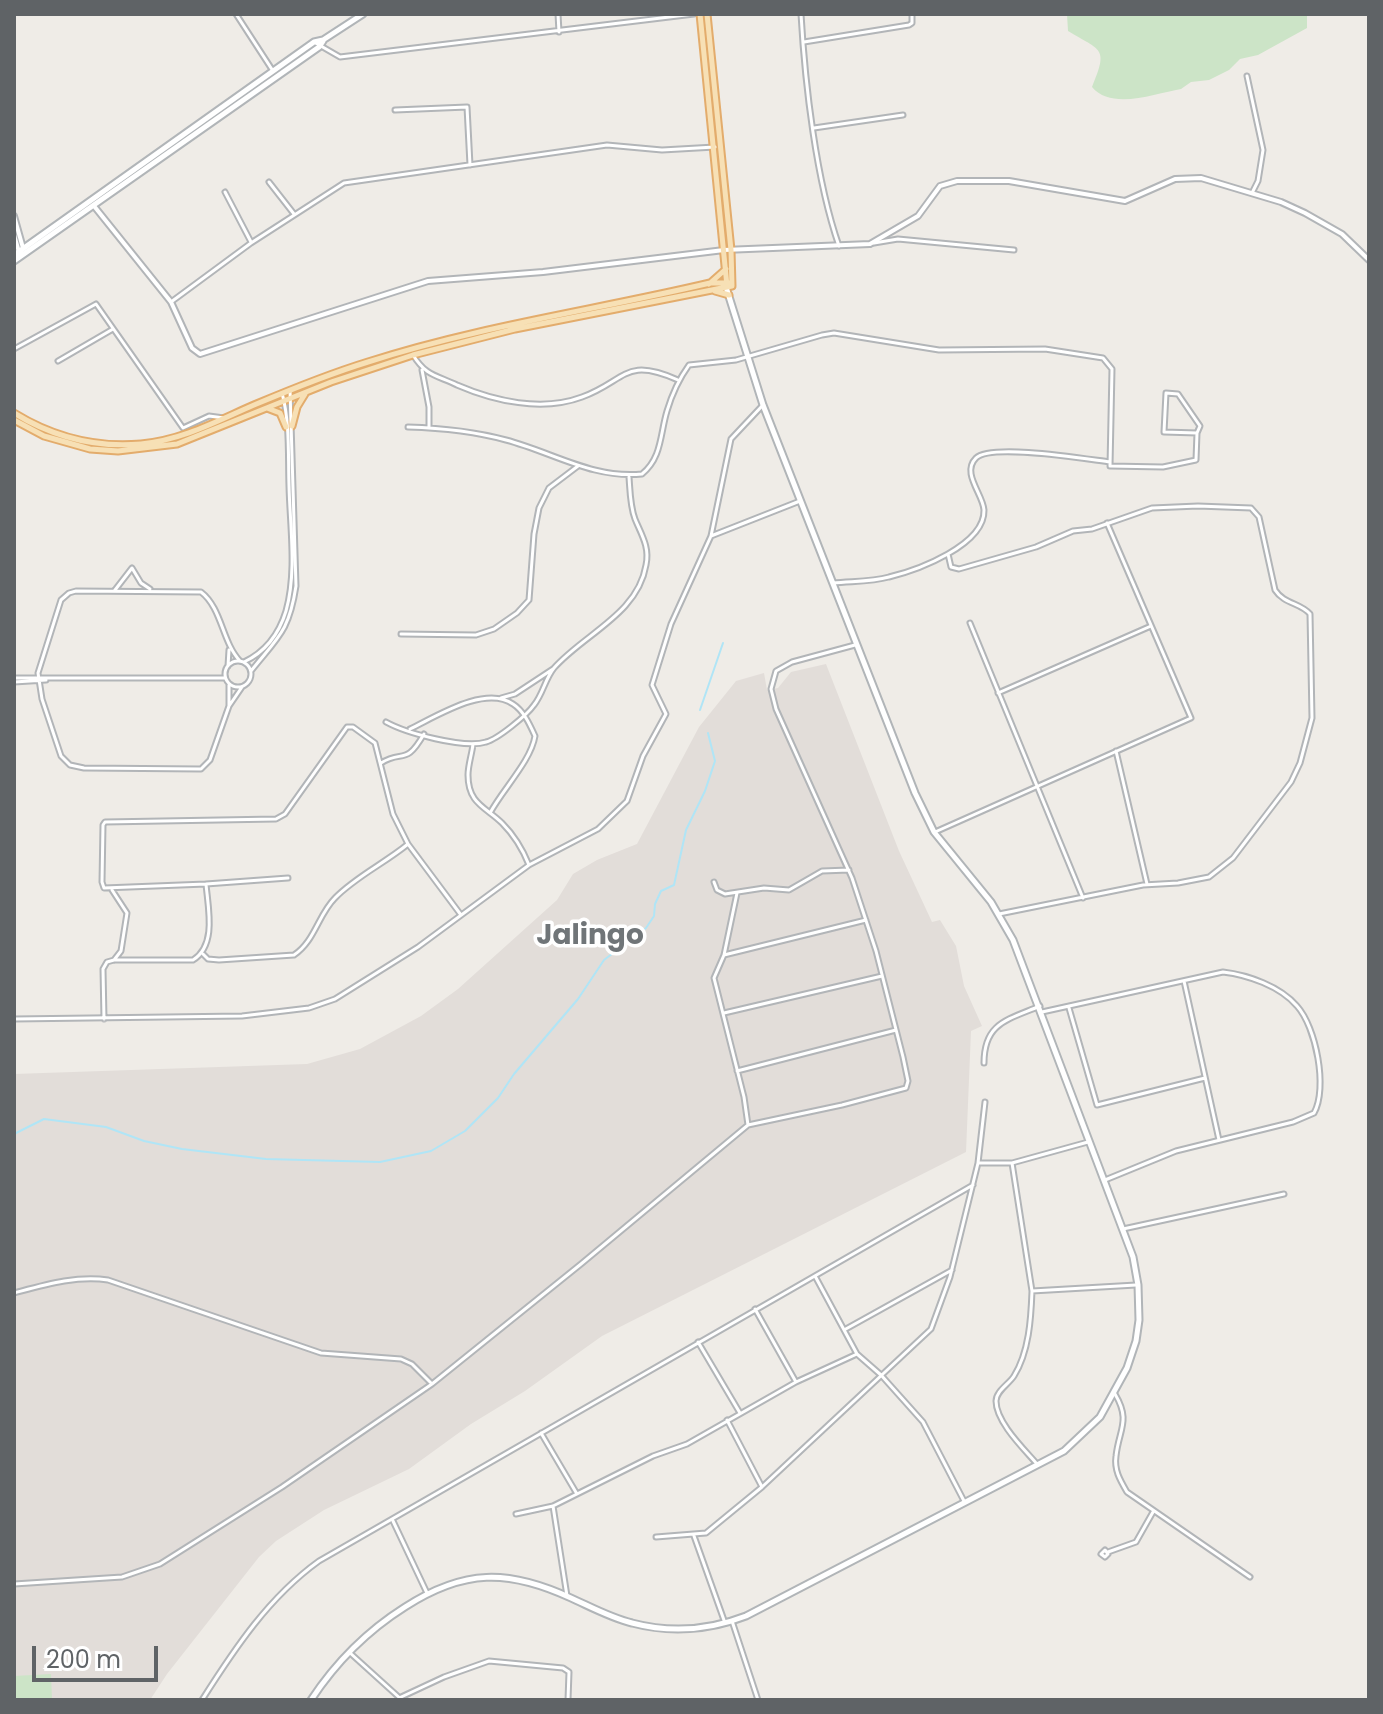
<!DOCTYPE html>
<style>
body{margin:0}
#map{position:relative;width:1383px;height:1714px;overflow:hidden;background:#efece7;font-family:Poppins,sans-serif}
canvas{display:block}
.frame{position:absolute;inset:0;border:16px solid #5f6366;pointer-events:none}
.scale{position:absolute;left:32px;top:1646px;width:126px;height:36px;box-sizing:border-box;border:4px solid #5f6366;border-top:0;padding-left:10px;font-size:24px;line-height:28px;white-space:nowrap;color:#5f6366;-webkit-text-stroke:6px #fff;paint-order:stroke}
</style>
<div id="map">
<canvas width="1383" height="1714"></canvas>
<div class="frame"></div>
<div class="scale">200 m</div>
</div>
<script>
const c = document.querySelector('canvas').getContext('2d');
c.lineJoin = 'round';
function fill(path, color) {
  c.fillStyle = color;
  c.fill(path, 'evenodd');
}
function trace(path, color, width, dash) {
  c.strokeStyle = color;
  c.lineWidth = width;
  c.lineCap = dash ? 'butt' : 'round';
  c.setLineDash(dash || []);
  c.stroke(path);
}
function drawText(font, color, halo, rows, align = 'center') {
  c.font = font + ' Poppins,sans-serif';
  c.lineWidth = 7;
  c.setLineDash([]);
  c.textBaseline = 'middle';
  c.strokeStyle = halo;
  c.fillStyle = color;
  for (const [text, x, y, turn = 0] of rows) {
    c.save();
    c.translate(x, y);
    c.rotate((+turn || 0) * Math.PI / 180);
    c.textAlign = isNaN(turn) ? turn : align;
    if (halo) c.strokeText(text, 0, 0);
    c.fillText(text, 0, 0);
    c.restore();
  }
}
const education = new Path2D(`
 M826,664L899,851L932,922L940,920L956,946L964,986L982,1026L971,1031L966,1152L602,1336L525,1391L471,1424L409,1469L324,1510L276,1541L259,1557L167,1674L150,1700H14V1074L307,1064L360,1049L421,1016L458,989L557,900L573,874L597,860L637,844L699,727L736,681L764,673L767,690L778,688L791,672Z`);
const green = new Path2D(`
 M1067,14H1300L1307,15V28L1258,55L1240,59L1229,70L1209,80L1191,82L1181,89C1156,93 1112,111 1092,87C1109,47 1101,51 1068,31Z
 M51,1674L52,1700H14V1676Z`);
const stream = new Path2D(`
 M700,710L723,643
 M14,1134L44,1119L106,1127L144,1141L182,1149L266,1159L380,1162L431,1151L465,1131L498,1098L514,1074L578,999L604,960L646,928L654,916L655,904L661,891L674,885L686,830L705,791L715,761L708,733`);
const minor = new Path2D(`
 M236,14L273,71
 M558,14L559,32
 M801,14C805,84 816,180 839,246
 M314,42L340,57L694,14
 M804,42L909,25L912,23V14
 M1247,76L1263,150L1258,181L1252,193
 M395,110L467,107L470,165
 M814,128L903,115
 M269,182L294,214
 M225,192L251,242
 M874,243L898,239L1014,250
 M171,302L251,243L344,183L607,145L662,150L715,147
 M14,349L96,304L183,428L209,416L224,418
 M413,355C426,376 436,375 457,385C494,401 542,412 582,397C626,381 624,356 678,380
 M58,361L113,329
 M422,370L429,407V428
 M408,427C441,428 473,431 506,440C552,452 593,479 642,474C662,458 660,434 667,411C672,394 679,379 689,365L736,360L822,335L834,333L939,350L1045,349L1103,358L1112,369L1110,466L1163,467L1196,460L1197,433L1164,432L1166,393L1178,394L1200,426L1197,433
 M711,536L800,501
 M948,554L951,567L959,569L1036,547L1073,531L1092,529L1152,508L1198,506L1251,508L1259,517L1275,590C1284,604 1301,603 1310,614L1312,718L1300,763L1291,782L1233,858L1209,877L1178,883L1143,885L999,914
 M833,583C852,581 871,582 889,577C918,570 985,545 984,510C983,494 961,473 976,458C991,443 1086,459 1110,462
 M115,590L132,568L141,583L150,589
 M970,623L1083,898
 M401,634L476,635L494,629L517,613L529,600L534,534L539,508L549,488L578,466
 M225 674a13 13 0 1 1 26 0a13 13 0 1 1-26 0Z
 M240,661C222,642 222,608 201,592L76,591L69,593L61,600L38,673L42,699L61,756L70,765L84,768L201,769L210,760L229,706L242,687
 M244,662C265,652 279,634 286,611C297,572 290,527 289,486C288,456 290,422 282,393
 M228,666L229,650
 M251,671C278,637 289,632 296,586L290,390
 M14,678H225
 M14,682L46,680
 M998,693L1151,626
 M501,698L515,694L553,669
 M229,706V685
 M386,722C406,733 464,749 486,742C498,739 527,715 534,705C543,694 545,679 554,668C584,634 638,614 646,565C650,547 641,534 635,519C630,506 630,490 629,477
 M410,729C437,716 485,685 513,704C524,711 530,725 535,736C531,761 503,789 490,813
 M473,744C472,754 468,765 468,775C468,804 486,807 502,823C514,835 523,850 529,865
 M1116,751L1147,884
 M381,763C403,749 405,767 424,734
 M935,832L1191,718L1107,523
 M714,882L717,890L725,894L764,888L789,890L822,871L849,870
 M206,884L288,878
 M112,890L127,913L121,951L114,960
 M737,893L724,955L714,978L744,1097L748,1125
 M203,954L208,959L219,960L294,955C315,941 318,915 335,898C355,877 385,863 408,844
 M724,955L866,920
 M1184,981L1219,1140
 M1069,1008L1097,1105L1205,1078
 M1042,1012L1223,972C1248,975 1280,986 1297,1006C1316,1027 1328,1088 1314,1113L1293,1122L1176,1151L1105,1180
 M724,1013L882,976
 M14,1019L242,1016L309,1008L335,999L418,947L529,865L598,829L627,801L643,756L666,714L652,685L671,624L711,536L731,439L763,405
 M104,1019L103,969L107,962L114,960H193C217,945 208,908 206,884L104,888L102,882L103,825L105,822L276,819L285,814L347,727H353L375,743L393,814L408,844L461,915
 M984,1063C984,1023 1007,1020 1040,1006
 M737,1071L896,1030
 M978,1163L985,1102
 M1012,1163L1032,1291C1031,1319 1029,1352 1014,1376C1009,1384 996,1391 996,1401C996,1422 1024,1449 1037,1464
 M1123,1229L1284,1194
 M815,1276L857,1354L881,1375L923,1422L964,1501
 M1032,1291L1136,1285
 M14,1293C44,1285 77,1275 108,1280L321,1353L401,1359L412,1364L431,1383
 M755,1309L796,1382
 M844,1330L952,1270
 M698,1342L740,1413
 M1115,1394C1131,1421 1119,1429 1116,1456C1114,1470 1120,1480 1127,1492L1250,1577
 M727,1420L762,1487
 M541,1433L577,1494
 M553,1506L567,1596
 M516,1514L553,1506L653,1456L687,1444L796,1382L857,1354
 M393,1521L427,1593
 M694,1536L725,1623
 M656,1537L706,1533L762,1487L931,1329L950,1277L978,1163H1012L1088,1142
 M1105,1550L1108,1554L1105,1557L1101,1554Z
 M1108,1552L1136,1542L1153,1512
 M14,1584L122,1577L160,1564L282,1487L432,1384L581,1264L748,1125L842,1105L906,1088L908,1081L903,1057L876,951L852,878L776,709L771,689L776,671L792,662L855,645
 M732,1621L758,1700
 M349,1652L402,1700
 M399,1698L444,1677L489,1661L563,1668L569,1672L568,1700
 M202,1700C235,1648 269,1597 319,1561L973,1185`);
const tertiary = new Path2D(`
 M94,206L171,302L192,348L200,354L428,281L543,272L724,250L870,244L918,216L940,186L957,181H1009L1125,201L1175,179L1201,178L1281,202L1305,213L1342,234L1369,260
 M14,216L23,248
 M14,235L19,252`);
const secondary = new Path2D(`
 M14,255L314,42L323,40L363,14
 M14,261L319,47L323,41
 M311,1700C336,1662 367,1631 405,1607C464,1569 508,1569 571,1598C591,1607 611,1618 632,1623C670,1633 710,1630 746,1616L1064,1451L1100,1417L1127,1368L1136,1341L1139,1320L1138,1285L1133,1257L1013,940L991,902L934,832L915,793L763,405L726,287`);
const primary = new Path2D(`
 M700,14L727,286
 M709,284L726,269
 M715,291L729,295
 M267,408L280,413L286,427
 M14,413C53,437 95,448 141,444C183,440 217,421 254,405C292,389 329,374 368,362C480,326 596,310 710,283H730
 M14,420L44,436L90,449L118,451L177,444L331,382L413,355L515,329L732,286L731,250L707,14
 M292,426L297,407L305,394`);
const districtNames = [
 ["Jalingo",590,937]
];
fill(education, '#e2ddd9');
fill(green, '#cce4c7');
trace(stream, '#b0e5f6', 2);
trace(minor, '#b2b5b8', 7);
trace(tertiary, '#b2b5b8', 8);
trace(secondary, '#b1b5b8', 9);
trace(primary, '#e3ac6c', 9);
trace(minor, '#fff', 3);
trace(tertiary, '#fff', 4);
trace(secondary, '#fff', 5);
trace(primary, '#f7e0b5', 5);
drawText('bold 28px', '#707578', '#fff', districtNames);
</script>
